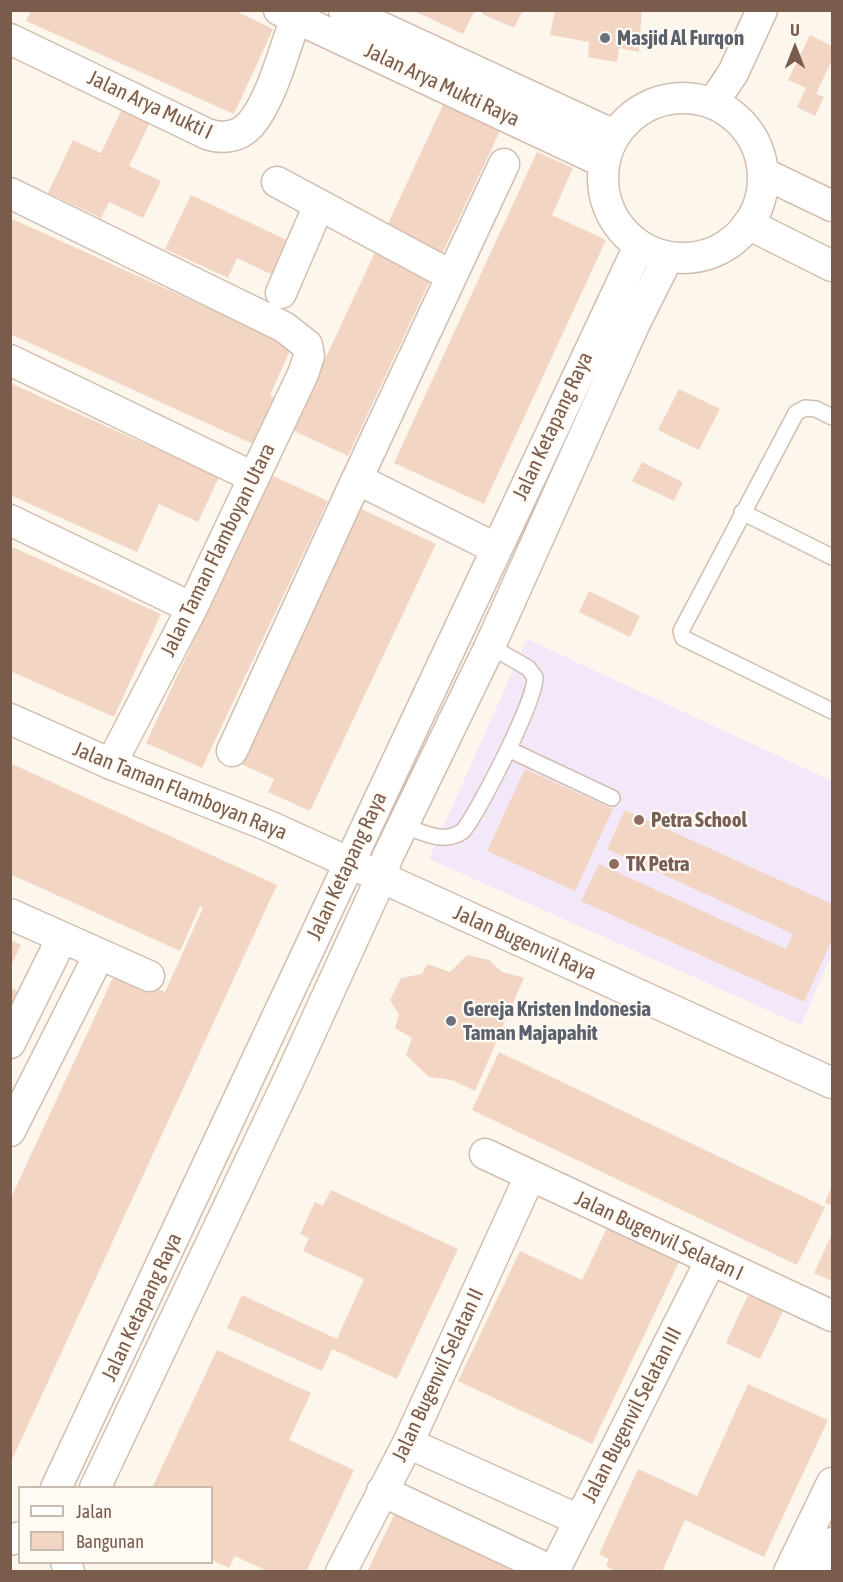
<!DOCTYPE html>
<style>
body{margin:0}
#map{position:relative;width:843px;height:1582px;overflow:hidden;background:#fdf6ec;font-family:"Asap Condensed",sans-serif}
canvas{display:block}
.frame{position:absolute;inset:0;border:12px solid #7a5c4d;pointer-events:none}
.legend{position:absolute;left:18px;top:1486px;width:195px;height:78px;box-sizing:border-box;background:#fffaf3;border:2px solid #cabbb1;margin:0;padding:8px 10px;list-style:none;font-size:18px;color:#7a5c4d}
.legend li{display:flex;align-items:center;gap:12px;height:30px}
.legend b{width:30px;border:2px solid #cabbb1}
.north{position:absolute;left:765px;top:18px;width:60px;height:60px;-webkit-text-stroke:4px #fffaf3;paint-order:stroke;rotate:0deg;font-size:16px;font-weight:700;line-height:24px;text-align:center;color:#7a5c4d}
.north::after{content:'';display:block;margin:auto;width:21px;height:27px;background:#7a5c4d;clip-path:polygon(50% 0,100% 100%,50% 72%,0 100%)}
</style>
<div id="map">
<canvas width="843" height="1582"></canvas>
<div class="frame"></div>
<ul class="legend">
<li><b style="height:8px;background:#fff"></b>Jalan</li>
<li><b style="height:16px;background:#f3d5c3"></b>Bangunan</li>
</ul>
<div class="north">U</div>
</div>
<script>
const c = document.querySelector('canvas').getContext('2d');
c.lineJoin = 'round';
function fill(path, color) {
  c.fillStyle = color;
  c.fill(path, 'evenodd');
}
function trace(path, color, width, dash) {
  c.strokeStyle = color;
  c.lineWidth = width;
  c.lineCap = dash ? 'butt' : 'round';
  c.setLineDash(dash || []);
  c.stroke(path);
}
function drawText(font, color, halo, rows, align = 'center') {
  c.font = font + ' "Asap Condensed",sans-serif';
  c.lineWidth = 4.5;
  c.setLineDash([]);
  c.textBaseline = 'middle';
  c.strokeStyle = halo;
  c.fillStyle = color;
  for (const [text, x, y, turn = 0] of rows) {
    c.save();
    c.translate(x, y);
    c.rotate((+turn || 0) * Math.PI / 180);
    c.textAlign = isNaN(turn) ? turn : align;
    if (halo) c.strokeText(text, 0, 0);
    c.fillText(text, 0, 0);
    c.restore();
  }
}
const education = new Path2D(`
 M527,639L832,781V954L801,1025L429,859Z`);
const building = new Path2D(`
 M31,10H234L273,29L234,114L26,21Z
 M412,10H475L463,34Z
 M484,10H523L514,28L482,14Z
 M555,10H642L639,52L619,48L617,62L588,57L589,42L550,35Z
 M810,35L832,46V60L816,94L824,97L815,116L797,107L806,88L788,80Z
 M124,105L152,118L129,166L161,181L143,218L109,202L101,218L48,193L73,140L101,153Z
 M443,105L500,131L442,254L386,228Z
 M537,152L573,168L552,215L606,240L484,504L394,463Z
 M191,195L295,244L279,278L237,258L228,278L165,249Z
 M10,218L292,346L270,395L276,398L255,445L10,334Z
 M376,250L432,276L348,456L292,430Z
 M10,383L219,477L198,522L159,504L137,552L10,495Z
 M679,389L720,409L699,450L658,430Z
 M642,462L683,482L674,501L632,481Z
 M271,475L328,501L202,768L146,743Z
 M355,506L436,544L310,811L268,792L274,779L235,761Z
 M10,546L161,614L114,717L10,671Z
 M589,591L640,616L630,637L579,612Z
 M10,763L277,885L10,1464V1200L117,969L165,992L203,908L200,906L180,951L10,874Z
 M525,769L613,809L575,891L487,851Z
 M625,810L832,904V940L804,1002L581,901L599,864L786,949L793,934L607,849Z
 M10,940L21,945L10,968Z
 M467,955L489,960L502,972L524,978L475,1091L452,1080L429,1077L406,1055L412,1038L395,1028L399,1015L390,1000L401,978L422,974L427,964L450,972Z
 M10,988L27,995L10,1030Z
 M499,1052L825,1207L797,1265L472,1110Z
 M832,1185V1206L825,1202Z
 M331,1190L458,1249L397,1379L332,1349L322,1371L227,1328L242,1295L337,1339L364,1279L303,1251L309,1238L300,1234L315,1202L323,1206Z
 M609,1224L681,1258L592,1444L458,1381L520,1251L582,1280Z
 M832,1234V1281L814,1273Z
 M748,1295L783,1311L760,1359L726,1343Z
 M217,1350L311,1393L289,1440L354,1470L306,1572H269L235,1556L229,1568L212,1560V1488H152Z
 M748,1384L828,1420L764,1557L685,1520L662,1572H618L606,1566L609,1559L599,1554L638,1469L697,1496Z
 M395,1513L511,1568L510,1572H367Z`);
const lane = new Path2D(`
 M832,417L816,409L805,408L796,413L681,631L683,638L832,711
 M742,512L832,557
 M508,749L612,798
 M402,825C422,832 444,845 463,831C480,809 536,700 535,677L528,668L490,646`);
const street = new Path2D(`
 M279,10L603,162
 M344,10L614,135
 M10,39L207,134C222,139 238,138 250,125C272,100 284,49 296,18
 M603 178a80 80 0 1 1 160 0a80 80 0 1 1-160 0Z
 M713,103L733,73L762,10
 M763,173L832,206
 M277,182L450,275
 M10,193L284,327L307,345L309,356L303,374L192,608L111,764
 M748,224L832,266
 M281,293L319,205
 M10,360L253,477
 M10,520L192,608
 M495,548L357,479L504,164
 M10,719L111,764L269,826L832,1083
 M232,751L357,479
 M10,914L149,976
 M10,1043L62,938
 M10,1131L99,955
 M485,1154L832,1316
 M408,1443L579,1520
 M56,1488L639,246
 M95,1488L292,1073L381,878L387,858L490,646L634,325L668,257
 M382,1491L554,1572
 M10,1540L20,1537
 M66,1562L69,1572
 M554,1571L711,1260
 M341,1572L408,1443L530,1176
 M789,1572L832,1483
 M819,1572L832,1543`);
const markers = [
 [605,38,6,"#6b7280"],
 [639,820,6,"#8d6e63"],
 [614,864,6,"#8d6e63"],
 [451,1021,6,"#6b7280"]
];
const worshipNames = [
 ["Masjid Al Furqon",617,38],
 ["Gereja Kristen Indonesia",463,1009],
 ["Taman Majapahit",463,1033]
];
const streetNames = [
 ["Jalan Arya Mukti Raya",442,85,25],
 ["Jalan Arya Mukti I",150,105,25],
 ["Jalan Ketapang Raya",553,426,-65],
 ["Jalan Taman Flamboyan Utara",218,550,-64],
 ["Jalan Taman Flamboyan Raya",180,791,22],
 ["Jalan Ketapang Raya",347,866,-65],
 ["Jalan Bugenvil Raya",525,943,24],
 ["Jalan Bugenvil Selatan I",659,1236,25],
 ["Jalan Ketapang Raya",142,1307,-65],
 ["Jalan Bugenvil Selatan II",438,1375,-65],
 ["Jalan Bugenvil Selatan III",632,1415,-63]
];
const educationNames = [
 ["Petra School",651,820],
 ["TK Petra",626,864]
];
fill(education, '#f3e8fa');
fill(building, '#f3d5c3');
trace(lane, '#d1beb0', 18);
trace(street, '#d1beb0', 33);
trace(lane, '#fff', 15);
trace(street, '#fff', 30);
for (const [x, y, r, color] of markers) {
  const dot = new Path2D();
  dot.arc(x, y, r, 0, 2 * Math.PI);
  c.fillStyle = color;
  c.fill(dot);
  trace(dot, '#fffaf3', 2);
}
drawText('bold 21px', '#5b616d', '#fffaf3', worshipNames, 'left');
drawText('21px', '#7a5c4d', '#fffaf3', streetNames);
drawText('bold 21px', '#785e54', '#fffaf3', educationNames, 'left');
</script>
